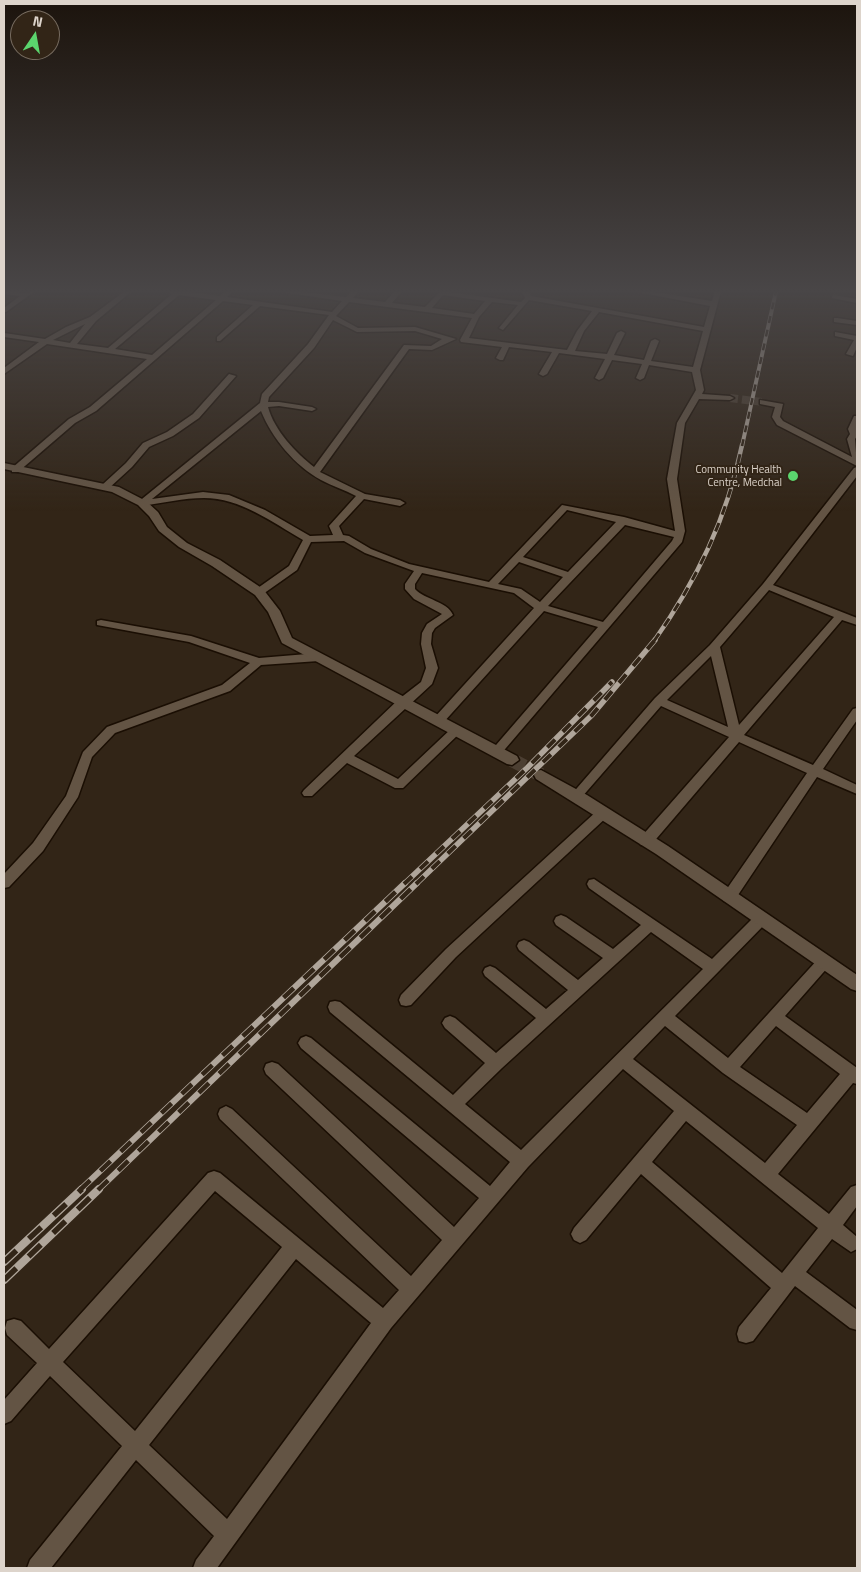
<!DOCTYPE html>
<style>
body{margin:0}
#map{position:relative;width:861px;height:1572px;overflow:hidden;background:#322517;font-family:"Titillium Web",sans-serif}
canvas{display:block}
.frame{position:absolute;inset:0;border:5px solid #ddd4cb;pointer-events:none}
.north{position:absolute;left:10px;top:10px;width:50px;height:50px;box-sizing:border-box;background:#322517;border:1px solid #766b5f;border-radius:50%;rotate:12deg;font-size:14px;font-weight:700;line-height:20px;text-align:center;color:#ddd4cb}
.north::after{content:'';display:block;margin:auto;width:18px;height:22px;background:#5bd56d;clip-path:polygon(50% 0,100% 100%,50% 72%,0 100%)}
</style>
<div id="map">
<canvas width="861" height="1572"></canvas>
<div class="frame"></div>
<div class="north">N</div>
</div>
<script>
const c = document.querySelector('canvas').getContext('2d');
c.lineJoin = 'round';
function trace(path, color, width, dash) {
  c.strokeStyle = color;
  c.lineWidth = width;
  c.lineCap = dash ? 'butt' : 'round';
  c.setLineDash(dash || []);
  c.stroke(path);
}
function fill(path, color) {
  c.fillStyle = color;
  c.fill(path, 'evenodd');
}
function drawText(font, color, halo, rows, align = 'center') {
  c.font = font + ' "Titillium Web",sans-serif';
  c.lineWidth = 4;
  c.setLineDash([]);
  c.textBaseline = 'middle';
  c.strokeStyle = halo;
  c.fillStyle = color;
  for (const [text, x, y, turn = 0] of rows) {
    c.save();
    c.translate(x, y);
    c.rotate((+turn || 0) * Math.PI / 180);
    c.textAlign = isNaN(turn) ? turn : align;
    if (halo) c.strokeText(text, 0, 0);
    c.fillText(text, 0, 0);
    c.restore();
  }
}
const minorTunnel = new Path2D(`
 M730,398L763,402`);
const tertiaryTunnel = new Path2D(`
 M512,760L541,775`);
const minor = new Path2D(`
 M4,291L25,293L35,291L6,312H4V308L20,296L4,294Z
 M125,291H132L96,321L77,344L108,348L172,294L165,291H182L220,296L226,291H233L227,297L332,312L342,301L275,291H293L346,297L352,291H359L353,298L385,302L395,291H402L392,303L425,307L441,291L521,302L525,298L522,291H528L531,296L704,327L710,306L632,291H647L712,301L715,291H721L700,370L704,390L702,394L730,396L734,398L730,400L699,399L685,423L677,479L685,531L682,542L500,755L496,756L490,752L598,627L544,611L442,724H434L432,721L434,718L534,608L514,593L422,573L415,584V589C425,600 447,601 453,615L435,628L432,633L431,644L438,668L432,684L354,756L398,779L452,728L456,727L462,731L403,788H395L347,763L312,796H304L302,793L304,790L399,699L421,682L426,668L421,644L422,633L427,624L442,614L414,599L405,589V584L414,571L365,553L344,541L311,542L297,570L263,594H255V590L289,566L303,540C272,522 240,498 204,498C184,498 162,503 142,506L137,503L260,403L262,394L308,344L329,315L260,306L220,341H217V337L253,305L223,301L96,411L75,423L18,472H12V468L69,419L90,407L147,359L47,344L4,374V368L39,342L4,337V333L45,339L66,327L90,317ZM179,295L216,300L152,355L115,349ZM443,295L485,301L474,314L432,308ZM529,300L592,311L577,331L567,350L469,338L479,317L492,302L518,305L499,328L503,330ZM349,302L472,318L460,340L461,342L502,347L496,358L500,360H503L509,347L552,352L539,374L543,376L547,374L559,353L605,359L595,378L599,380L603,378L612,360L642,364L636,378L640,380L644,378L649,365L692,372L696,390L677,423L667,479L675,531L624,517L562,505L489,582L409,564L371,549L349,536L343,535L339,526L364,499L400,506L405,503L400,500L365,494L320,472L409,349L432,350L456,339L415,327L358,328L336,316ZM599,312L703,331L693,367L651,361L659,341L655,339L651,341L644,360L614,355L625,333L621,331L617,333L607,354L575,351L584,331ZM333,320L357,332L415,331L442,339L431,346L404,345L314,467C296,453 274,430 268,407L279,406L312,411L316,409L312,407L279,402H268L269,397L314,348ZM85,324L70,343L53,340ZM261,411C272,438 295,466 321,480C332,486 345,490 356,496L329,526L333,535L310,536L265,510L229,495L203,492L152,499ZM567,510L616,522L568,572L523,557ZM625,525L674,537L672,541L603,622L548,606ZM519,562L563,577L540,602L521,589L498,584Z
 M834,295L857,299V303L832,298V296Z
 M837,318L857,321V325L834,322V318Z
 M835,332L857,336V347L853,356L846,354L854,340L835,336Z
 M229,374L236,376L199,418L173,436L149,447L132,467L108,489H102V485L126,463L143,443L167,432L193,414Z
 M760,400L783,404L780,417L783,421L852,457L847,439L850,434L848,429L854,416H857V436L855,439L857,466L777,425L772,417L775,407L760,404Z
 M857,467V476L773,585L857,618V625L842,620L744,735L813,765L853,709L857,708V720L823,769L857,785V794L817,777L734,901L729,902L724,901L722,897L724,893L807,773L739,742L651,845H641L639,841L641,837L729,737L661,706L581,798H573L571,795L655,698L710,645L763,584L854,468ZM769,590L834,617L739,725L720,647ZM711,656L728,727L667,700Z
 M101,620L191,636L259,658L319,653L325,657L319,661L261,665L230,691L115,733L92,757L78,797L43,851L9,887L4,888V874L33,843L66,796L83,752L107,727L222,685L250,663L189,642L97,625V621Z
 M603,808L608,810L609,813L608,816L456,957L411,1005L406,1006L401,1005L399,1000L401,995L446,949L598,810Z
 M594,879L712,959L756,915L761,913L766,915L768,919L766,923L675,1016L728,1058L819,958L824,956L829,958L831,962L829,966L785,1016L857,1068V1084L853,1083L778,1174L829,1214L851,1187L857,1185V1206L843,1225L857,1237V1249L851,1252L832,1239L806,1272L857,1310V1330L850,1328L795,1286L753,1341L746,1343L739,1341L737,1334L739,1327L771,1288L641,1174L586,1240L580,1243L574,1240L571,1234L574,1228L674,1111L623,1069L528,1167L391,1328L217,1568H193L196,1560L214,1536L136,1460L51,1568H27L30,1560L122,1446L50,1376L11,1421L4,1424V1400L37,1363L7,1335L5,1328L7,1321L14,1319L21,1321L49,1349L208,1173L214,1171L220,1173L383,1308L399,1290L220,1119L218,1114L220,1109L226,1106L232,1109L411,1276L442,1240L266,1074L264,1069L266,1064L272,1062L278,1064L454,1227L479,1198L301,1048L298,1043L301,1038L306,1036L311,1038L490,1186L510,1162L330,1012L328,1007L330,1002L335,1001L340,1002L453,1095L485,1063L445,1028L442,1023L445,1018L450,1016L455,1018L496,1053L536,1018L485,976L483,972L485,968L490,966L495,968L546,1009L568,990L519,950L517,946L519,942L524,940L529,942L578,980L603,958L556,925L554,921L556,917L561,915L566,917L613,949L641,925L589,888L587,884L589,880ZM651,932L703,969L521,1150L465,1104L502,1068ZM665,1026L723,1073L797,1125L765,1163L633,1059ZM776,1026L840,1074L807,1113L740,1067ZM686,1121L818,1228L782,1273L652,1162ZM215,1191L282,1247L135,1431L63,1362ZM296,1259L371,1323L227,1519L149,1445Z`);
const tertiary = new Path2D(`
 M4,463L119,487L146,501L158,512L167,527L187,543L220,560L263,589L280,611L292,638L517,756L519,760L512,765L507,764L282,643L268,612L255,595L212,566L179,547L159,531L149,516L138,505L112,492L4,469Z
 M541,770L587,795L668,846L857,975V991L851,989L656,854L536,779L534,775L536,771Z`);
const railFar4 = new Path2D(`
 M742,446L776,291`);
const railFar3 = new Path2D(`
 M654,641C697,580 727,518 742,445`);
const railFar2 = new Path2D(`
 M404,884L527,768L612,682
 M416,884L592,715L655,640`);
const railFar1 = new Path2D(`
 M80,1190L405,883
 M98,1190L417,883`);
const rail = new Path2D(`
 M4,1262L82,1189
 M4,1280L99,1189`);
const markers = [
 [793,476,6,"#5bd56d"]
];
const farPoinames = [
 ["Community Health",782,470],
 ["Centre, Medchal",782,483]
];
trace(minorTunnel, '#4c3f32', 8, [8, 4]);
trace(tertiaryTunnel, '#4c3f32', 14, [14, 8]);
trace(minor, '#1a0e03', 3);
trace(tertiary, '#1a0e03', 3);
fill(minor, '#635444');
fill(tertiary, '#635444');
trace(railFar4, '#afa59a', 4);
trace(railFar3, '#afa59a', 4.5);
trace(railFar2, '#afa59a', 5.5);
trace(railFar1, '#afa59a', 6);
trace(rail, '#afa59a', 8);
trace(railFar4, '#322517', 2.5, [7]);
trace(railFar3, '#322517', 3, [9]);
trace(railFar2, '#322517', 4, [11]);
trace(railFar1, '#322517', 4.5, [14]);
trace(rail, '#322517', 5.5, [17]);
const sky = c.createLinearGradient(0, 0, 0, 511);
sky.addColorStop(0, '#1c140d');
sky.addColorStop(0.57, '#494647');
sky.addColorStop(1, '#49464700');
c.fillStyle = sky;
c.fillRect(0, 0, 861, 511);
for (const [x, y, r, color] of markers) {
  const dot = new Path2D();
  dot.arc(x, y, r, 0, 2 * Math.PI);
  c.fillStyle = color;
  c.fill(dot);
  trace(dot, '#322517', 2);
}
drawText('11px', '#ddd4cb', '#322517', farPoinames, 'right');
</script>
